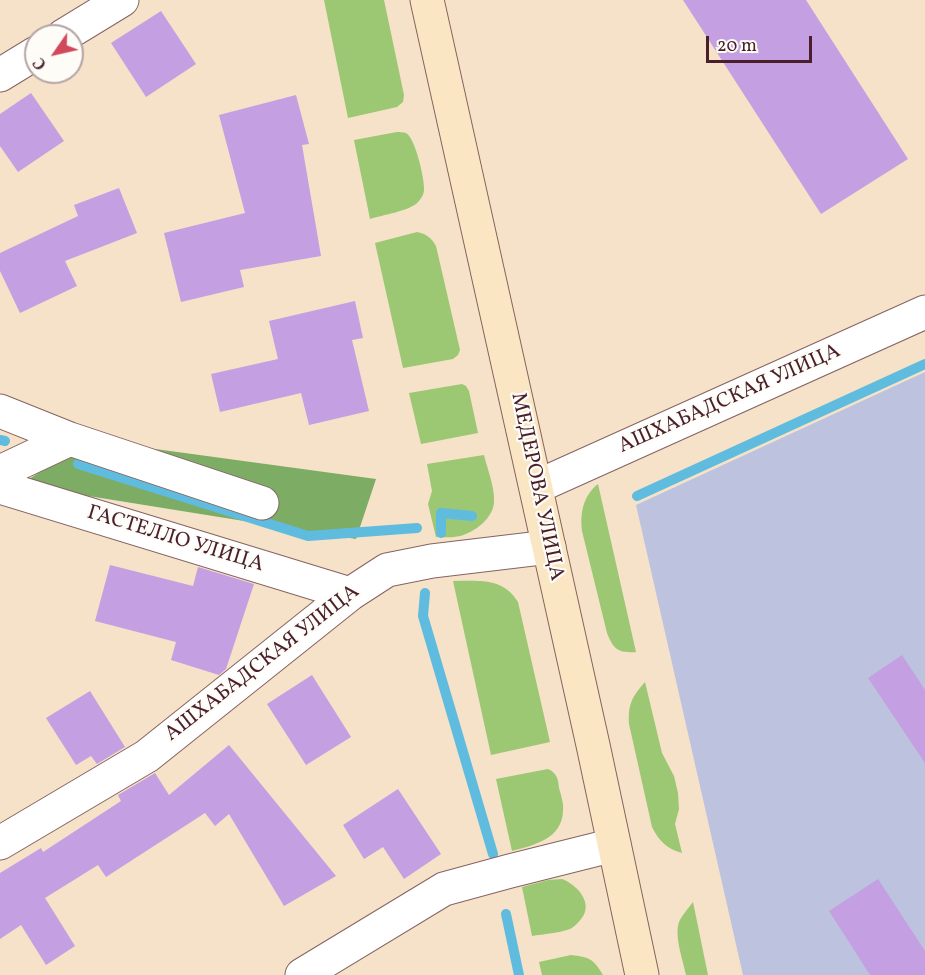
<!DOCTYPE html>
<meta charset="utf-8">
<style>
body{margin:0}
#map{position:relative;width:925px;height:975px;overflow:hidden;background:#f5e2c8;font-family:Vollkorn,serif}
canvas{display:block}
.north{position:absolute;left:24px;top:24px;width:60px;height:60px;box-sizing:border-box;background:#fdfcf7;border:2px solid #b5a4a5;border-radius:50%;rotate:236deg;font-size:16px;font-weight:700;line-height:24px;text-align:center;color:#4a1f2b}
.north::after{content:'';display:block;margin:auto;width:21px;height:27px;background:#d1495b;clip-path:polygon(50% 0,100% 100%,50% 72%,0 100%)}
.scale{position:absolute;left:706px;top:36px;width:106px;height:27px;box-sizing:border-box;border:3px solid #4a1f2b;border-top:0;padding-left:8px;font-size:18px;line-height:21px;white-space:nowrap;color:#4a1f2b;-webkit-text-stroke:4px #fdfcf7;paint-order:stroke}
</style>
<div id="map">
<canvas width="925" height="975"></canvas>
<div class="north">С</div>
<div class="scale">20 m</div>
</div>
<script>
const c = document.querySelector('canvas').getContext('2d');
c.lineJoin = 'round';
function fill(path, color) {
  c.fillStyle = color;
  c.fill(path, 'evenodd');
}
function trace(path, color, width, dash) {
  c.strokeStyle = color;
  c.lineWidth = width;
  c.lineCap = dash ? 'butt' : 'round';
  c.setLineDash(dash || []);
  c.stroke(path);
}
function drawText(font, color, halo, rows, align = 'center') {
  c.font = font + ' Vollkorn,serif';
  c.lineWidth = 4.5;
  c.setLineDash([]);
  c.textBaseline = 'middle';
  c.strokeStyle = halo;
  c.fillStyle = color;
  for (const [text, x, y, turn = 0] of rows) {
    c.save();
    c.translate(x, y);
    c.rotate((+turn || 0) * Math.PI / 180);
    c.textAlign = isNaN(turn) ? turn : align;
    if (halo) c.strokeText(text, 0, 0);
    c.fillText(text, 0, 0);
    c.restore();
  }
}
const industrial = new Path2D(`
 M925,372V975H743L636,505Z`);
const green = new Path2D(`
 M324,0H384L404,95L403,102L397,107L348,118Z
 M397,132C400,132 403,132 406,133C415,137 425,180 424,190C424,194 421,199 418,202C410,211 382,215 370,219L354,140Z
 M417,232C426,234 431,237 436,246L460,350L458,355L453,359L403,368L375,243Z
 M462,384L466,386L469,391L478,433L421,444L409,393Z
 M484,455C487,468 495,488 494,501C494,518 475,532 460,536C452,538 444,537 436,537L428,504L432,491L427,464Z
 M598,484L636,652C618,653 614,650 607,633L582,531C580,513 583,496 598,484Z
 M453,581C478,581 503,577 518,602L550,742L491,755Z
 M645,682L662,753L674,776L678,793L679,809L675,824L682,853C667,849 659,841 652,827L629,724C628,704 632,697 645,682Z
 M548,769C557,773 558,779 559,788C561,795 564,804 563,811C562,839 534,845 512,851L496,779Z
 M562,879C578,885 594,904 581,919C578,923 574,927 570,929C560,933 543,934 532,936L522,887L548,880Z
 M693,902L708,975H686C683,960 674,936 679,922C682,915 688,909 693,902Z
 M571,955C589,957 594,959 603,975H542L539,962Z`);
const forest = new Path2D(`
 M89,440L376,479L356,539L20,485Z`);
const stream = new Path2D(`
 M0,440L5,441
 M78,464L308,536L417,528
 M637,496L925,364
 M441,533V513L472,516
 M425,593L423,616L493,854
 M506,914L519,975`);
const building = new Path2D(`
 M683,0H806L908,159L821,214Z
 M161,11L196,64L146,97L111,43Z
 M31,93L64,141L18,172L0,146V114Z
 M296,95L309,144L302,145L321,256L240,270L244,287L181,302L164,233L245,213L219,115Z
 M119,188L137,233L65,261L77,286L20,313L0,271V253L78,216L74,205Z
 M355,301L363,338L352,340L369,411L309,425L301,393L220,412L211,374L278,359L269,321Z
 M110,565L193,586L198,567L254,584L226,669L219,675L171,660L176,642L95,621Z
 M902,655L925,690V763L868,678Z
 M312,675L351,737L306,765L267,704Z
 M90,691L125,747L97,764L91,756L76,765L46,718Z
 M229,745L336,876L284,906L229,814L215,826L205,813L106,877L98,865L45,898L75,946L46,965L21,925L0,939V873L41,848L43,852L121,801L118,795L155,773L169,795Z
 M398,789L441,854L404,879L383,847L364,859L343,825Z
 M878,879L925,951V975H870L829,911Z`);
const minor = new Path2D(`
 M63,36L122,0
 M0,75L36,53
 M0,411L70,439L262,503
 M0,472L70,439
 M0,487L350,594
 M536,487L925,312
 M0,843L147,756L350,594L387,570L432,561L549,547
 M302,975L444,889L510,871L614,845`);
const secondary = new Path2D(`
 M427,0L593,745L642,975`);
const streetNames = [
 ["АШХАБАДСКАЯ УЛИЦА",730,400,-24],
 ["МЕДЕРОВА УЛИЦА",536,487,78],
 ["ГАСТЕЛЛО УЛИЦА",175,540,17],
 ["АШХАБАДСКАЯ УЛИЦА",263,664,-38]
];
fill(industrial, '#bdc3de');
fill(green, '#9cc773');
fill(forest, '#7dac65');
trace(stream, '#60bcde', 10);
fill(building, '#c49fe2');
trace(minor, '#866362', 35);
trace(secondary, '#866362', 35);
trace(minor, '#fff', 33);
trace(secondary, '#fbe6c4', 33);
drawText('21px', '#4a1f2b', '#fdfcf7', streetNames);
</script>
